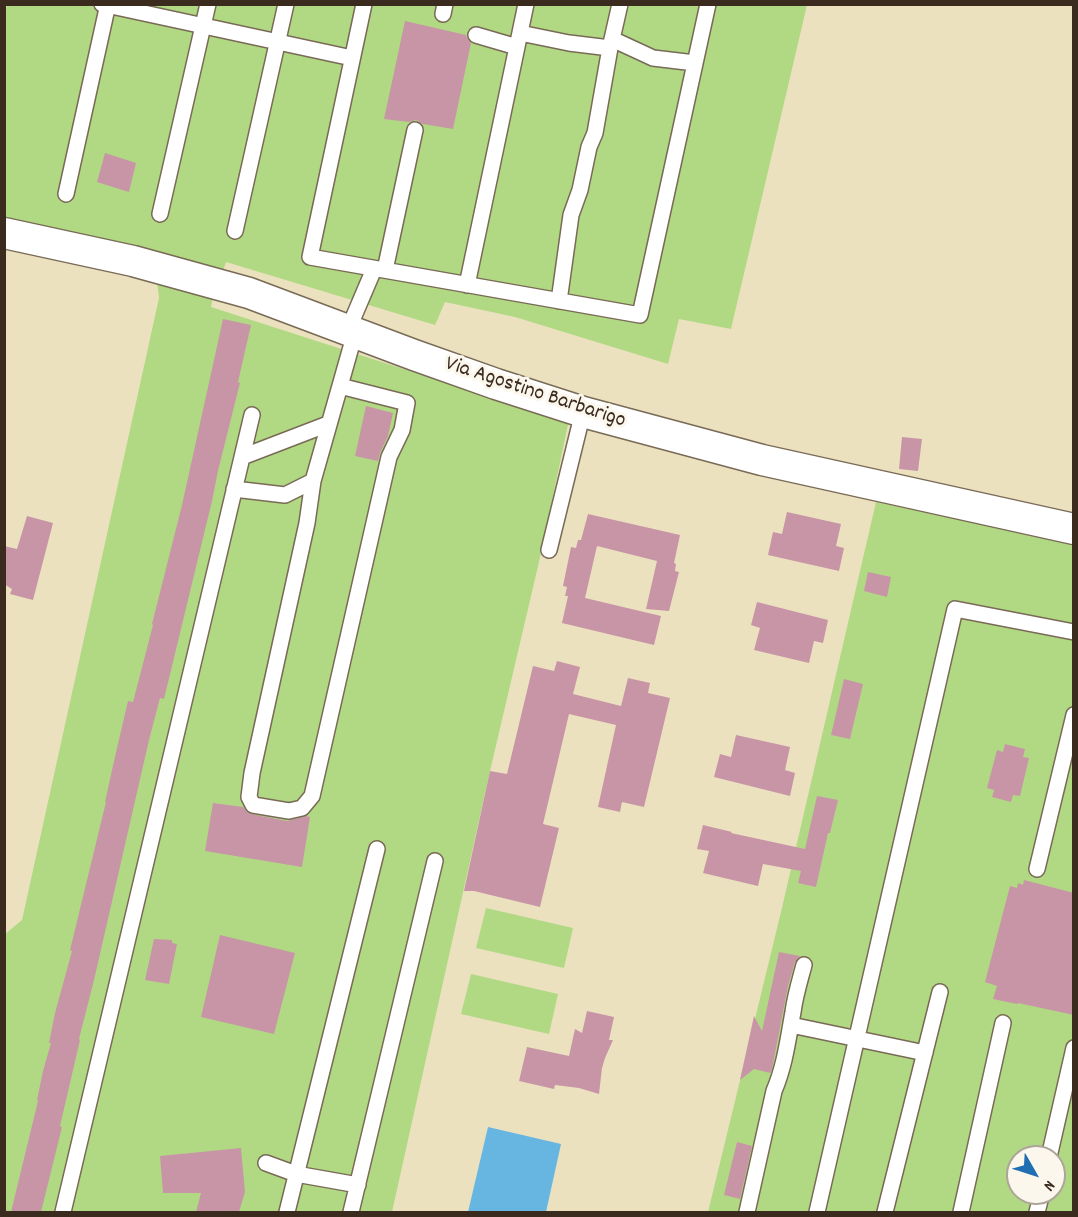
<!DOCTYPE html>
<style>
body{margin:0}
#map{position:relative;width:1078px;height:1217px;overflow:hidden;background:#ebe1bf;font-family:Dekko,sans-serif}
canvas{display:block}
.frame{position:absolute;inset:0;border:6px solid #3b2a1e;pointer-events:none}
.north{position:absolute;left:1006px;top:1145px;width:60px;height:60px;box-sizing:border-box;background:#fbf7ec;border:2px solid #aea59a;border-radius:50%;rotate:129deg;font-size:16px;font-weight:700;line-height:24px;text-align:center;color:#3b2a1e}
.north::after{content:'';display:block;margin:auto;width:21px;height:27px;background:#1f6fb2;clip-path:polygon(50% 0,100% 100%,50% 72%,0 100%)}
</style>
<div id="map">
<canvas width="1078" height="1217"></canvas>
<div class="frame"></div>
<div class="north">N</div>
</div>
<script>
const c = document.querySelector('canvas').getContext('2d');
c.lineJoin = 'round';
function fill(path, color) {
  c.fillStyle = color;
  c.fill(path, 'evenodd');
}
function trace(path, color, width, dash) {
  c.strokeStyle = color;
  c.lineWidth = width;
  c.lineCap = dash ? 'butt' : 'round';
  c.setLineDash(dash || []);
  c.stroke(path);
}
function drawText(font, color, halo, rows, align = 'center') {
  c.font = font + ' Dekko,sans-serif';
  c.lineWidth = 6;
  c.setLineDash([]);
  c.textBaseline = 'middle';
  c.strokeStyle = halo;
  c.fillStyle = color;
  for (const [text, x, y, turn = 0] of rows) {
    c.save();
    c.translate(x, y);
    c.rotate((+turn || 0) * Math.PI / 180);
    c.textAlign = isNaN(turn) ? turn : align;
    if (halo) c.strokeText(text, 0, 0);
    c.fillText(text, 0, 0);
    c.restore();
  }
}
const green = new Path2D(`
 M7,5H807L731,329L679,319L668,364L515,317L445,302L435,325L226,262L222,274L5,222L4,18Z
 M157,282L213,297L211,307L441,381L569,420L539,562L490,771L392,1212H5L4,935L22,920L159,298Z
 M876,502L1073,544V1212H708L781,912ZM1018,1157H1054V1193H1018Z
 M486,908L573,928L564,968L476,948Z
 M471,974L558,994L549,1034L461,1014Z`);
const water = new Path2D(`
 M488,1127L561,1144L546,1212H468Z`);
const building = new Path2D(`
 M405,21L466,35L467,38L471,43L453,129L423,124L416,120L409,122L384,119Z
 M105,153L136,163L129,192L97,182Z
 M223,319L251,325L238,382L240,383L218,471L212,501L164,699L160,698L149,740L94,980L79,1039L80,1040L60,1126L62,1127L41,1212H11L38,1101L37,1100L43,1071L51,1043H49L55,1013L72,951L70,950L106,802H105L114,761L128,701L133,702L153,625L152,624L182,505Z
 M366,406L393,413L388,436L380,453L378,461L355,456Z
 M902,437L922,439L918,471L899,469Z
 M787,512L841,524L836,546L844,548L839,571L768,555L773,532L782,534Z
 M588,514L680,535L674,563L676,564L675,571L679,572L669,611L646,609L657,561L597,546L585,598L661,616L654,645L562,623L568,596H565L567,587L563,586L571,547L576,548L578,540H581Z
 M27,516L53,523L33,600L10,594L12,589L4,584V546L17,549Z
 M868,572L891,577L887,597L864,591Z
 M757,602L828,620L823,643L814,641L809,663L754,650L760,628L751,625Z
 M557,661L580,667L573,694L621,706L628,678L650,683L648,693L670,698L644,807L622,802L620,812L598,807L616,725L569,714L543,824L559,828L540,907L474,891H464L490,771L507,774L533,666L554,671Z
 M844,679L863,684L850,739L831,735Z
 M736,735L790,747L785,770L795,773L790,796L714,777L720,754L731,757Z
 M1005,744L1025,749L1023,757L1029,758L1020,796L1013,795L1011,802L992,797L994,790L987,788L997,750L1003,752Z
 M817,796L838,800L830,833H828L816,887L798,883L801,871L763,864L758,886L703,873L709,851L697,849L703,825L732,832L731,833L805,849Z
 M213,803L243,807L247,812L251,814L287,821L306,816L310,817L302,867L205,851Z
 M1024,880L1074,893V1015L1018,1003L1017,1004L993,999L997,986L985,982L1010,886L1017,888L1018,883L1023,885Z
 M220,935L295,953L274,1034L201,1017Z
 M154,939L172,940V943L177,944L169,984L145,980Z
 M779,952L800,956L795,962L788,986L772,1069L770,1073L754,1069L740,1080L754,1016L762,1031Z
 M587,1011L614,1017L609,1040H613L605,1058L602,1068L599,1094L579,1088L555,1085L554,1089L519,1081L527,1047L569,1056L575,1029L582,1033Z
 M737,1142L752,1146L740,1199L724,1195Z
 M241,1148L245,1192L239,1212H196L201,1193H163L160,1156Z`);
const service = new Path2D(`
 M102,4L352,58
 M364,4L310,257L640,315L708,4
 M443,14L445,4
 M520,33L569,43L610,48
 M476,35L517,47
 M612,39L653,58L695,63
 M66,194L108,4
 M160,214L208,4
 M235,231L286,4
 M385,270L415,130
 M467,285L526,4
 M559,301L571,215L580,190L589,147L595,133L610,48L620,4
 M348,330L374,269
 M340,386L407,403L402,430L389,457L312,796L302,808L289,811L253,805L249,797L252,773L307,523L313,481L355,333
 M242,457L328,424
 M234,489L285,495L313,481
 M549,550L583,412
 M1037,869L1074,715
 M791,1025L925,1053
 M1049,1157L1074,1048
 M266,1163L296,1174L358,1185
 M63,1212L252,415
 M287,1212L377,849
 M351,1212L435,861
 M747,1212L774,1091C785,1065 788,1039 793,1012C795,996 800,980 804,965
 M817,1212L955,609L1074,632
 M885,1212L940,992
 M961,1212L1003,1023
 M1037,1212L1042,1193`);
const minor = new Path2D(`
 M4,233L133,261L249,293L414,355L496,384L583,412L762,460L1074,529`);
const streetNames = [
 ["Via Agostino Barbarigo",535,394,18]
];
fill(green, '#b1d984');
fill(water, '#67b6e1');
fill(building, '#c895a7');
trace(service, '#796a56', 18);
trace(minor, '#796a56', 33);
trace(service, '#fff', 15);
trace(minor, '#fff', 30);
drawText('22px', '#3b2a1e', '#fbf7ec', streetNames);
</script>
